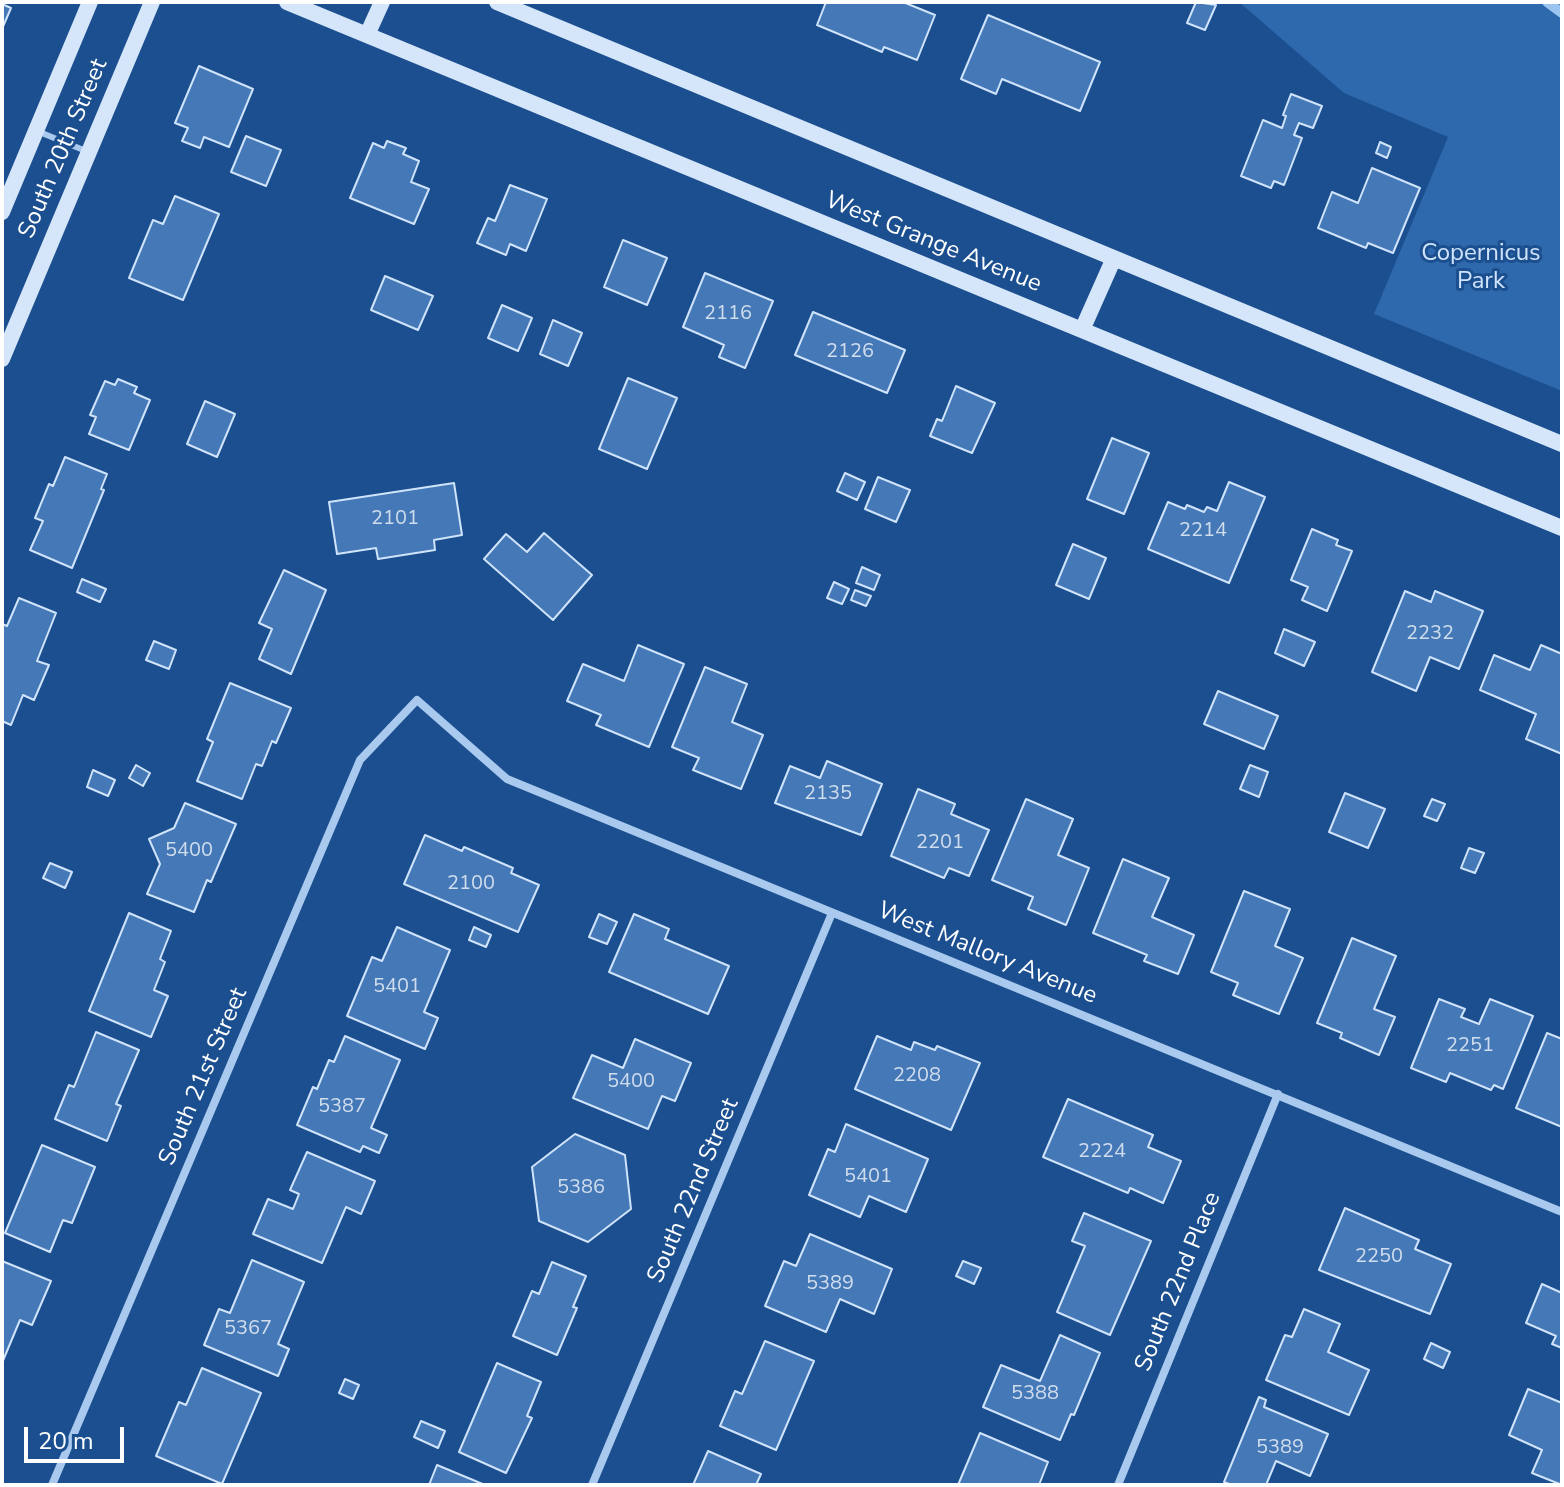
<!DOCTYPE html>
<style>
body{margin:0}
#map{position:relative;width:1564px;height:1487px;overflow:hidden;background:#1b4f8f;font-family:"Nunito Sans",sans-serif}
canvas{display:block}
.frame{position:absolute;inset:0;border:4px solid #fff;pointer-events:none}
.scale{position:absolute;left:24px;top:1427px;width:100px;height:36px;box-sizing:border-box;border:4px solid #fff;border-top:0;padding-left:10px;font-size:24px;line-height:28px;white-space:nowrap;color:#fff;-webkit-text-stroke:6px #1b4f8f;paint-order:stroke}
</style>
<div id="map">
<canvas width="1564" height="1487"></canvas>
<div class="frame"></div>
<div class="scale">20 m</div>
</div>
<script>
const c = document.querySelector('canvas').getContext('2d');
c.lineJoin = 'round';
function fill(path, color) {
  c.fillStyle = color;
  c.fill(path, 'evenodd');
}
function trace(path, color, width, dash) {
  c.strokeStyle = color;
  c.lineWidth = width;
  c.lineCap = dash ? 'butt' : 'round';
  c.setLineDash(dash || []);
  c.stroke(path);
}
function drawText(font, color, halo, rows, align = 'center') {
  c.font = font + ' "Nunito Sans",sans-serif';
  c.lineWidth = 6;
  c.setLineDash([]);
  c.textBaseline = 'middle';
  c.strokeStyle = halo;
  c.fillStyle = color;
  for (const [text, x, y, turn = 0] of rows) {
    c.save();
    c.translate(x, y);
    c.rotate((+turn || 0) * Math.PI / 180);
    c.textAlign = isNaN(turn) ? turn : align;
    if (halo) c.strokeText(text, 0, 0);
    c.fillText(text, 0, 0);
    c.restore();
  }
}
const green = new Path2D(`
 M1239,2H1562V391L1374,314L1448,137L1344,93Z`);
const stream = new Path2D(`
 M1547,2L1562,13`);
const building = new Path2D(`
 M826,2H903L935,15L917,60L884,47L882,52L817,25Z
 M1196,2L1216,5L1205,30L1187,23Z
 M2,4L11,8L2,29Z
 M988,15L1100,62L1080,111L1002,79L996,94L961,79Z
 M199,66L253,89L229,147L204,137L200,148L182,141L188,128L175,123Z
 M1291,94L1322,106L1313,128L1299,123L1294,135L1302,138L1284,185L1274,181L1271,188L1241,176L1263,120L1282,128L1286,116L1283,115Z
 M246,136L281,150L266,186L231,172Z
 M387,141L406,148L403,154L419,161L411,182L429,189L414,224L350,198L373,143L384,148Z
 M1380,142L1391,147L1387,158L1376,153Z
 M1372,168L1420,188L1393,253L1368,243L1366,248L1318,228L1332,192L1358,203Z
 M510,185L547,199L526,251L510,244L506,255L477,243L488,218L495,221Z
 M175,196L219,214L183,300L129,278L153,220L163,224Z
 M623,240L667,258L647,305L604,287Z
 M705,273L773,301L745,368L719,357L724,345L683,327Z
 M385,276L433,296L418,330L371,310Z
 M502,305L532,318L518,351L488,338Z
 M813,312L905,350L887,393L795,355Z
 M553,320L582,333L568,366L540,354Z
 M628,378L677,398L647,469L599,449Z
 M118,379L137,387L134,393L150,400L129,450L89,434L96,417L90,415L105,381L115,385Z
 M956,386L995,403L972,453L930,436L937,419L942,421Z
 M205,401L235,414L217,457L187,444Z
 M1112,438L1149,453L1124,514L1087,499Z
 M65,457L107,474L101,489L104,490L72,568L30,550L43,521L35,518L49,484L53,486Z
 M845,473L865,482L857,500L837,491Z
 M878,477L910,490L896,522L865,509Z
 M1229,482L1265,497L1229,583L1148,549L1168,502L1185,509L1187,505L1204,512L1207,507L1217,511Z
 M454,483L462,535L434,540L435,550L378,559L376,548L337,554L329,502Z
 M1312,529L1338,540L1336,545L1352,551L1327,611L1302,600L1308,587L1291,580Z
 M544,533L592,575L553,620L484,559L506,534L527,552Z
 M1073,544L1106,558L1089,599L1056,585Z
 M862,567L880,575L874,590L856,583Z
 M284,570L326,590L291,674L259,659L272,629L259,623Z
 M82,579L106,589L100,602L77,592Z
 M834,582L849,589L842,604L827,598Z
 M855,590L871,596L866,606L851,600Z
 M1405,591L1431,602L1435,591L1483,611L1459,669L1430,657L1416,691L1372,672Z
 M19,598L56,613L37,661L49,665L34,700L23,695L11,725L2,721V624L7,626Z
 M1284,629L1315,642L1304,666L1275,653Z
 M154,641L176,650L169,669L146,660Z
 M638,645L684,664L649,747L596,725L601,715L567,701L583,664L624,681Z
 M1541,645L1562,654V754L1526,739L1536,714L1480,690L1494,655L1530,670Z
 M705,667L747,684L732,722L763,735L741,789L693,770L699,758L672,747Z
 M230,683L291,708L276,743L272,741L262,766L256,764L242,799L197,781L213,742L207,739Z
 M1218,691L1278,716L1264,749L1204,724Z
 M827,761L882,784L861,835L775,803L790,766L820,778Z
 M136,765L150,773L143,786L129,778Z
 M1250,765L1268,772L1259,797L1240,789Z
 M93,770L115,780L108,796L87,787Z
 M918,789L955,804L951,814L989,830L969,876L949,868L944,878L891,856Z
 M1345,793L1385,809L1368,848L1329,832Z
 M1026,799L1073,819L1058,855L1089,868L1066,925L1028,909L1033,897L992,880Z
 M1432,799L1445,804L1437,821L1424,816Z
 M185,803L236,824L211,882L207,880L194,912L147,894L160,864L149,839L174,828Z
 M425,835L462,851L464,847L513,868L511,873L539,885L518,932L404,884Z
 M1469,848L1484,853L1475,873L1461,868Z
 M1123,859L1169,878L1152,917L1194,935L1178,974L1144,961L1147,955L1093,933Z
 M50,863L72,872L65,888L43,878Z
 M1244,891L1290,909L1275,946L1303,958L1279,1014L1233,995L1238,983L1211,972Z
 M129,913L171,931L160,959L165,962L154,990L168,996L151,1037L89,1011Z
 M599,914L617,922L607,944L589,937Z
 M634,914L669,929L665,939L729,966L708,1014L609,972Z
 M397,927L450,950L424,1012L438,1018L425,1049L347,1016L372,957L382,961Z
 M474,927L491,935L486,947L469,940Z
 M1352,938L1396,956L1374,1009L1395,1017L1379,1055L1340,1038L1342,1033L1317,1023Z
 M1439,999L1465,1009L1461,1017L1479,1024L1490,999L1533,1016L1503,1089L1494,1085L1491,1090L1450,1073L1446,1082L1411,1068Z
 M96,1032L139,1050L116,1104L121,1106L107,1141L55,1119L69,1085L74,1087Z
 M1547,1033L1562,1039V1127L1516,1108Z
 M345,1036L400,1060L371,1128L387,1135L379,1153L363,1146L360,1152L297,1125L313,1087L317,1089L329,1060L334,1062Z
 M877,1036L911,1050L914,1042L935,1050L937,1046L980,1063L951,1130L855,1089Z
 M635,1039L691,1063L675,1101L662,1096L648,1129L573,1098L592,1055L623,1068Z
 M1068,1099L1153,1135L1148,1147L1181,1161L1163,1203L1130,1188L1128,1193L1043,1157Z
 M846,1124L928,1159L906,1212L869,1196L860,1217L809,1195L828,1149L835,1152Z
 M575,1134L625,1155L631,1209L588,1242L539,1221L532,1167Z
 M42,1145L95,1167L72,1223L63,1220L50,1252L5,1233Z
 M307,1152L375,1181L361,1214L346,1207L322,1263L253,1234L268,1199L293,1209L299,1194L290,1190Z
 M1345,1208L1419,1240L1415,1249L1451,1264L1430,1314L1319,1270Z
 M1084,1213L1151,1241L1110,1335L1057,1312L1085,1246L1072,1241Z
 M810,1234L892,1269L874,1314L840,1299L826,1332L765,1306L784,1261L796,1266Z
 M252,1260L304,1282L278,1344L289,1349L278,1376L204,1345L219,1309L230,1313Z
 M2,1261L51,1281L32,1325L20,1320L2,1363Z
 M963,1261L981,1268L974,1284L956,1276Z
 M552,1262L586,1276L573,1307L577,1308L557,1355L513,1336L532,1291L539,1294Z
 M1542,1284L1562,1293V1348L1552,1344L1556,1336L1526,1323Z
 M1304,1309L1340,1324L1328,1352L1369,1370L1349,1415L1266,1380L1285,1335L1292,1337Z
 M1060,1335L1100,1353L1074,1415L1071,1414L1060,1440L983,1407L1001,1365L1040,1381Z
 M765,1341L814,1361L776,1450L720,1426L735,1391L742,1394Z
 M1431,1343L1450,1352L1443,1368L1424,1359Z
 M497,1363L541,1382L527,1416L532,1418L506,1473L459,1452Z
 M202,1368L261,1393L222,1484L156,1456L179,1402L186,1405Z
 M345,1379L359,1385L353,1399L339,1393Z
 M1528,1389L1562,1403V1485L1532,1473L1542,1450L1509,1435Z
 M1259,1397L1266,1400L1264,1407L1328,1434L1310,1476L1276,1461L1266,1485H1232L1224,1482Z
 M421,1421L445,1431L438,1448L414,1437Z
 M980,1433L1048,1462L1039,1485H958Z
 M708,1451L761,1474L756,1485H693Z
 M437,1465L485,1485H429Z`);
const lane = new Path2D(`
 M37,131L86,151`);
const street = new Path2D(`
 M52,1485L360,760L417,700L507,779L1562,1212
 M592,1485L832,913
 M1118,1485L1278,1094`);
const secondary = new Path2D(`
 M287,2L1562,528
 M497,2L1562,444
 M367,35L382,2
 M2,212L90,2
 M1082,330L1114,258
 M2,359L152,2`);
const numberNames = [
 ["2116",728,314],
 ["2126",850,352],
 ["2101",395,519],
 ["2214",1203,531],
 ["2232",1430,634],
 ["2135",828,794],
 ["2201",940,843],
 ["5400",189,851],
 ["2100",471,884],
 ["5401",397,987],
 ["2251",1470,1046],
 ["2208",917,1076],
 ["5400",631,1082],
 ["5387",342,1107],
 ["2224",1102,1152],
 ["5401",868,1177],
 ["5386",581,1188],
 ["2250",1379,1257],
 ["5389",830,1284],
 ["5367",248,1329],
 ["5388",1035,1394],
 ["5389",1280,1448]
];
const streetNames = [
 ["South 20th Street",64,149,-67],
 ["West Grange Avenue",933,243,22],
 ["West Mallory Avenue",987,954,22],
 ["South 21st Street",204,1077,-67],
 ["South 22nd Street",694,1191,-67],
 ["South 22nd Place",1179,1282,-68]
];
const parkNames = [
 ["Copernicus",1481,254],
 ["Park",1481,282]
];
fill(green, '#2e69ad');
trace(stream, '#9cc4f0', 10);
fill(building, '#4478b7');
trace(building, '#cfe3fa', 2);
trace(lane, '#a9c9ee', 6);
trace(street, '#a9c9ee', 8);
trace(secondary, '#d6e6fa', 16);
drawText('20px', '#d0dded', null, numberNames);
drawText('24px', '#fff', '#1b4f8f', streetNames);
drawText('24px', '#cfe3fa', '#1b4f8f', parkNames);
</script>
